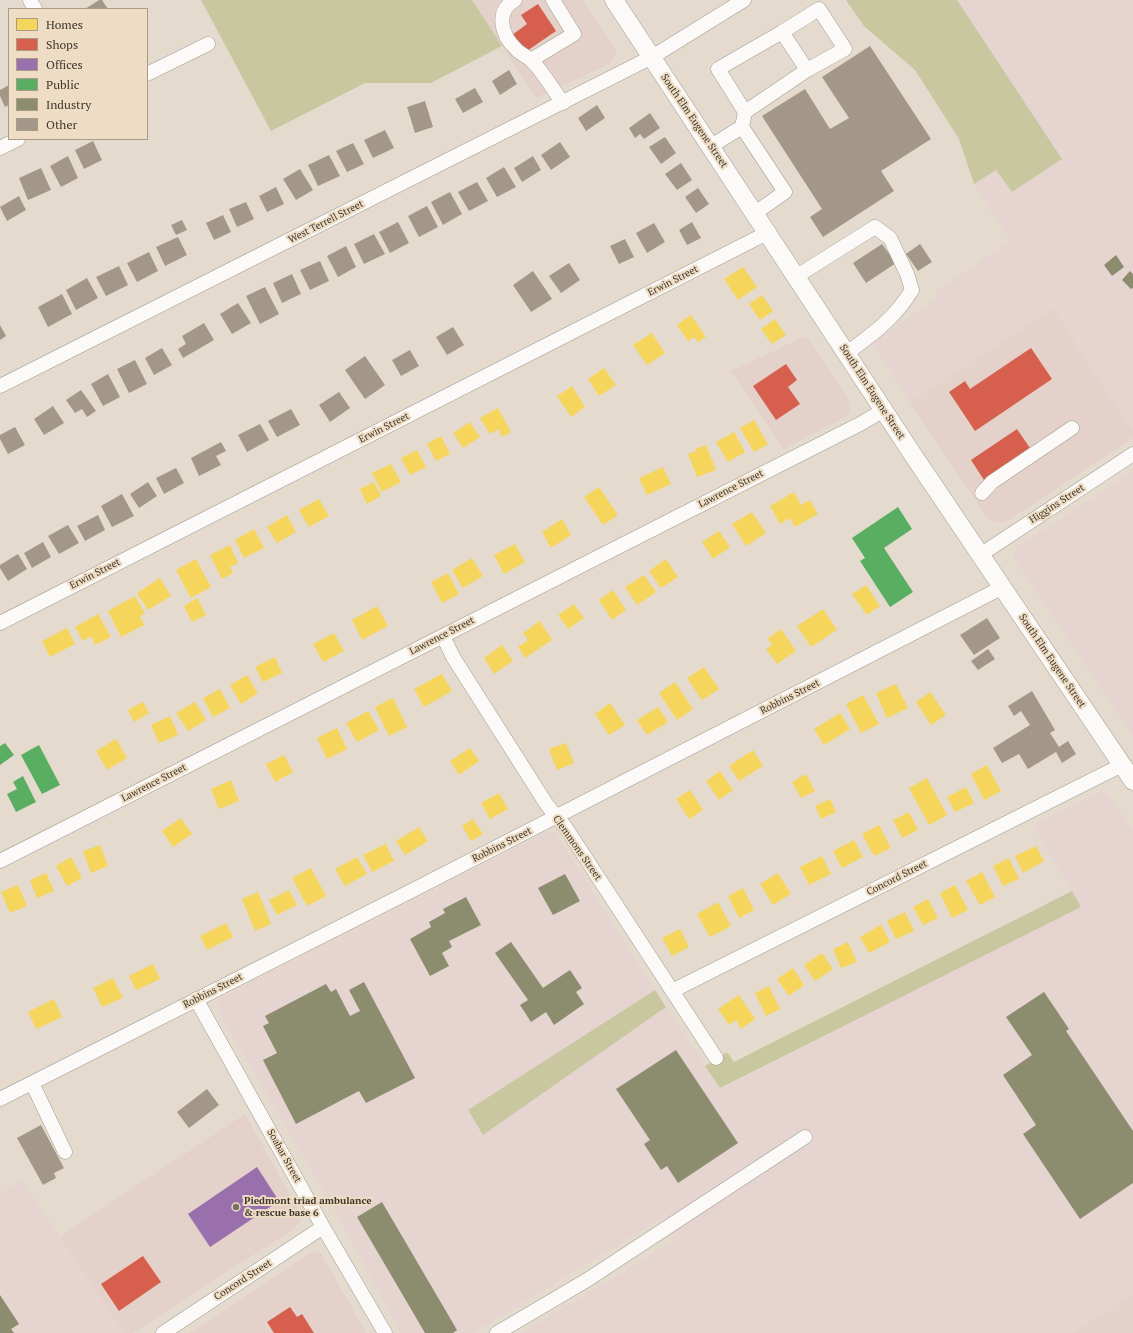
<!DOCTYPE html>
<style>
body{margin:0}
#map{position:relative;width:1133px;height:1333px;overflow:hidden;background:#e4dbce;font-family:"PT Serif",serif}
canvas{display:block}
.legend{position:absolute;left:8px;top:8px;width:140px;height:132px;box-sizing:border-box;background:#eeddc4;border:1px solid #a89b88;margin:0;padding:5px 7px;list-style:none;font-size:12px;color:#3e372d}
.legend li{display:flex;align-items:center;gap:8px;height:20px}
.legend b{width:20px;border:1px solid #a89b88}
</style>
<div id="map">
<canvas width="1133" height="1333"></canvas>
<ul class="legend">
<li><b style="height:11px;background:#f6d55c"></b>Homes</li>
<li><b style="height:11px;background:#d6604d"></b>Shops</li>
<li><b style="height:11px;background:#9970ab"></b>Offices</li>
<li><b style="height:11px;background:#5aae61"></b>Public</li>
<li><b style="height:11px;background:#8c8c6e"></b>Industry</li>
<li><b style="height:11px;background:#a39888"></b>Other</li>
</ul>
</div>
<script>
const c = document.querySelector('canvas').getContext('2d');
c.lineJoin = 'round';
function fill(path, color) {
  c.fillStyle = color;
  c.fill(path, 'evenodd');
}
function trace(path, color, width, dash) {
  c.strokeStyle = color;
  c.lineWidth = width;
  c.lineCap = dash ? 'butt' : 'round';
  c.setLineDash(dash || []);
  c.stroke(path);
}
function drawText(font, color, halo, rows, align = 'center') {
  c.font = font + ' "PT Serif",serif';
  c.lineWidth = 4;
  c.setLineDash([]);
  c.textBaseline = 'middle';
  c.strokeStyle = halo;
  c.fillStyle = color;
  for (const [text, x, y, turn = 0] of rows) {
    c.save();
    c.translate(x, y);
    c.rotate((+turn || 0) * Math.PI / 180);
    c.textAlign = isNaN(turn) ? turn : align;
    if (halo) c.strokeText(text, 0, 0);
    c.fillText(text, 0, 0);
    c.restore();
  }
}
const commercial = new Path2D(`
 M472,0H582L617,52L609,64L536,98Z
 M1053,308L1133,431V438L1004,523L994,522L988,519L910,402Z
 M806,336L849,400L850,411L847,416L784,449L731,371Z
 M245,1114L301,1215L300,1221L295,1228L133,1333H124L60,1237Z
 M311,1252L321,1253L366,1333H189Z
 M1133,1294V1333H1073Z`);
const industrial = new Path2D(`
 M957,0H1133V431L1053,308L910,402L872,343L937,299L934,293L1010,241L974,184L996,170L1012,192L1061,159Z
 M1133,472V736L1013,557L1016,548Z
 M1101,791L1108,794L1133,830V1294L1073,1333H522L674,1241L661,1218L473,1333H401L334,1209L218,1010L217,1005L222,997L544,833L551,831L557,835L655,990L468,1110L483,1135L666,1007L720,1088L1081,907L1033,825Z
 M22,1180L124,1333H0V1193Z`);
const forest = new Path2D(`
 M201,0H472L502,46L431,83H365L271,131Z
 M846,0H957L1062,159L1012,192L996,170L974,184L959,139L915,70L864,26Z
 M1072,891L1081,907L720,1088L705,1066L727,1052L734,1062Z
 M655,990L666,1007L483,1135L468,1110Z`);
const homes = new Path2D(`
 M743,267L757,287L738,300L724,279Z
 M762,295L773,311L760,320L749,304Z
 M691,315L706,337L698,342L694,337L688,341L677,325Z
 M775,319L786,335L772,344L761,329Z
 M652,333L665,353L647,365L633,345Z
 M604,368L616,385L599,396L588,379Z
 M572,386L585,407L571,417L557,396Z
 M498,408L511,432L502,437L498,429L490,434L480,418Z
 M754,420L768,444L754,452L740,428Z
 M470,422L480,437L463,448L453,433Z
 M734,432L745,452L728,462L716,442Z
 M441,436L450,454L436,461L427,444Z
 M706,445L716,470L697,477L688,454L696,451L695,449Z
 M417,450L426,467L410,475L401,458Z
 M391,464L401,482L382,492L372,473Z
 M663,467L671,484L647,495L639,478Z
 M374,482L381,496L367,504L360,489Z
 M599,487L618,515L603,525L584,497Z
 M794,492L801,505L810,500L818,514L795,527L790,518L780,524L770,506Z
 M319,499L329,516L309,527L299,510Z
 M752,512L766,533L746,546L732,524Z
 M287,515L296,532L277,543L267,527Z
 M562,519L571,535L551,548L542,532Z
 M254,529L264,548L244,558L235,540Z
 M719,531L730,547L713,559L702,542Z
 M515,544L525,562L504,574L494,555Z
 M230,545L238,563L230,567L233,573L222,579L210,555Z
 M472,558L483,576L463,588L452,570Z
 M196,559L211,587L191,598L176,570Z
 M666,559L678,577L661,588L649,571Z
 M448,573L459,594L442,603L431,582Z
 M644,575L656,592L637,605L625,587Z
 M160,578L171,596L148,610L137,593Z
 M866,585L880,606L867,615L852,594Z
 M613,590L626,610L612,620L599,600Z
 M135,596L145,614L140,616L144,625L121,637L108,611Z
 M197,598L206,615L192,622L184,606Z
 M574,604L584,618L568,629L558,615Z
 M377,606L388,626L362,640L352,620Z
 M823,609L837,630L811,647L797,626Z
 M98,614L111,637L95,645L91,636L83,641L75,627Z
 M540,621L552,640L525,658L518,647L528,640L523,633Z
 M67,628L75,644L50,657L42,641Z
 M781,629L796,651L777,664L766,649L772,645L768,638Z
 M334,633L344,651L323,662L313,644Z
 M502,645L513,661L494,674L484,658Z
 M275,657L282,673L263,682L255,667Z
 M704,667L719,689L702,700L687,678Z
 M442,674L452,691L424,707L414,689Z
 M247,675L258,693L241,704L230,685Z
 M675,682L693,709L677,720L659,693Z
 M896,684L908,708L887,718L876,693Z
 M220,689L230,708L213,717L203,698Z
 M930,692L946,715L931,725L916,702Z
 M863,695L879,724L861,733L846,704Z
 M393,698L407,727L389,736L375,707Z
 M143,702L149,713L134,722L128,710Z
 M195,702L206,720L188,731L176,713Z
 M610,703L625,725L609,735L595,714Z
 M658,707L668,722L647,735L637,720Z
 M368,711L379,730L357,742L346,723Z
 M840,713L850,729L824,745L814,729Z
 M170,716L178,735L159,743L151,725Z
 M337,728L347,749L327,759L317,738Z
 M116,739L127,758L107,770L96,751Z
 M566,743L574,763L557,770L549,749Z
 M470,748L479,761L459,775L450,761Z
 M753,750L763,766L739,781L729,766Z
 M284,755L293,772L275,782L266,764Z
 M987,765L1001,791L984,800L971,774Z
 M720,771L733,790L719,800L706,781Z
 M806,774L815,791L801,798L792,782Z
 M927,778L947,815L929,825L909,788Z
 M231,780L239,801L219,809L211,789Z
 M966,787L974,803L955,812L947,797Z
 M690,790L703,810L689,819L676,799Z
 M499,793L508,809L490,819L481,803Z
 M830,799L836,812L821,819L815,806Z
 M909,812L918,830L902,838L893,820Z
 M181,818L192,834L173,847L162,831Z
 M473,819L483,834L471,841L462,826Z
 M879,825L891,848L874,856L862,834Z
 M419,827L428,841L405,855L396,841Z
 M854,840L863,857L842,868L833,851Z
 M386,844L394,861L372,872L363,855Z
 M100,845L108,866L91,873L83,851Z
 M1036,846L1044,861L1023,873L1015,856Z
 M822,856L831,874L809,885L800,867Z
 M71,857L82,878L67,886L56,866Z
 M357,857L367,874L345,886L335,869Z
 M1009,858L1019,879L1003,886L993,866Z
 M311,868L326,896L307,906L292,878Z
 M982,872L995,897L980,905L966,881Z
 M46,873L54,891L37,898L30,880Z
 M778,873L791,894L773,905L760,884Z
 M18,885L27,906L10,913L1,892Z
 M955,885L968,910L952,918L940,893Z
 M743,888L754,910L739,918L728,896Z
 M289,890L297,905L277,915L269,900Z
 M258,892L271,924L255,931L242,899Z
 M928,899L938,918L923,925L913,907Z
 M718,902L731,926L710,937L697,914Z
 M905,912L914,931L896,939L887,921Z
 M226,923L233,937L207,950L200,936Z
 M881,925L890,942L869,953L860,937Z
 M680,929L689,947L672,956L662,938Z
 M848,942L857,962L841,968L833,949Z
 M822,953L833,969L815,981L804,965Z
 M153,964L160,979L136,990L129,976Z
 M793,968L804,985L789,996L777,979Z
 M113,978L123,998L102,1007L93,988Z
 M769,986L780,1009L766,1016L755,993Z
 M739,995L755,1019L741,1029L736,1020L729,1025L718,1009Z
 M54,999L62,1017L36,1029L28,1012Z`);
const shops = new Path2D(`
 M538,4L556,31L524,53L512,35L527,24L521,15Z
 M1031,348L1052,379L975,431L949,392L965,381L970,389Z
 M786,364L797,380L788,387L800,404L776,420L753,386Z
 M1017,429L1030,448L984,480L971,460Z
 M143,1256L161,1282L119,1311L101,1284Z
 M290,1307L297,1317L302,1314L314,1333H274L267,1322Z`);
const offices = new Path2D(`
 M257,1167L279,1201L210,1247L188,1214Z`);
const public = new Path2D(`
 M898,507L912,529L884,548L913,592L890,607L860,561L865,558L852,538Z
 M5,743L14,755L0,765V746Z
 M39,745L60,785L42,794L21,755Z
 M23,776L36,802L16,812L7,794L17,789L13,782Z`);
const industry = new Path2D(`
 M1116,255L1124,267L1112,276L1104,265Z
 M1130,271L1133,274V288L1131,289L1122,280Z
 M565,874L580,901L553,915L538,888Z
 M466,897L481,925L449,941L452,947L442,953L449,966L430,976L410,939L431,927L429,922L445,913L443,909Z
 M511,942L543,988L570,970L582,988L576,992L584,1004L554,1025L546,1012L531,1022L520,1005L528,1000L495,953Z
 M364,982L415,1078L366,1103L359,1091L296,1124L263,1060L277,1053L263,1026L269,1023L265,1016L326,984L331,992L336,989L350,1016L360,1011L349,990Z
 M1044,992L1069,1029L1066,1031L1133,1131V1183L1080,1219L1023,1134L1036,1125L1003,1075L1032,1055L1006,1017Z
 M676,1050L738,1143L678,1183L667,1166L661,1170L644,1144L650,1140L616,1089Z
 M382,1202L457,1330L453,1333H425L357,1217Z
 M0,1295L19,1324L11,1329L14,1333H0Z`);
const building = new Path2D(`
 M99,0H102L108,9H85Z
 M870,46L931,139L881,171L894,191L823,237L810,217L822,209L762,116L805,89L830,129L849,118L822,77Z
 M509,70L517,84L500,95L492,81Z
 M9,85V105L5,107L0,96V90Z
 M475,88L483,102L463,113L455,99Z
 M425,101L433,127L415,133L407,107Z
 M597,105L605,118L586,131L578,118Z
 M650,113L660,128L644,139L640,134L635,138L629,128Z
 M385,130L394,148L373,158L364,140Z
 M665,137L676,153L661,164L649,147Z
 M93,141L102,160L84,169L75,150Z
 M560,142L570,157L551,170L541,155Z
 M353,143L364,164L347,172L336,151Z
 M329,155L340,176L318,186L308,165Z
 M68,156L78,178L61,187L50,166Z
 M533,156L541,170L522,182L514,168Z
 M681,163L692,180L677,190L665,174Z
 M504,167L516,187L497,197L486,178Z
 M41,168L51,190L28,200L19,178Z
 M300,169L313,190L296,200L283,179Z
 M477,182L488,201L469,211L458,192Z
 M276,187L284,204L267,212L259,196Z
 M698,188L709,204L696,213L685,197Z
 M450,192L462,214L443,225L431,202Z
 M19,196L26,210L7,221L0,207Z
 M246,202L254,219L237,227L229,209Z
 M427,206L438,227L419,237L408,216Z
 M223,215L231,232L214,240L206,223Z
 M182,220L187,230L176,235L171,225Z
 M398,222L409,243L390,253L379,232Z
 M692,222L701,238L687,245L679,230Z
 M654,223L665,242L647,253L636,233Z
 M374,234L385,254L364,264L354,244Z
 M178,237L187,255L165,266L156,247Z
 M625,239L634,257L619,264L610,246Z
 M882,244L896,263L866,283L853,263Z
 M920,244L932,262L918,271L906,254Z
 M346,246L356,267L338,277L327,256Z
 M149,252L158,271L137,282L127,263Z
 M320,261L329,281L310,290L300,270Z
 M569,263L580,280L561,293L549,276Z
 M119,266L128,285L106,296L96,277Z
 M533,271L552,299L531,312L513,285Z
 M292,274L301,294L282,303L273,283Z
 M87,278L98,298L76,310L66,290Z
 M265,287L279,314L260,324L246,296Z
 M62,294L72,314L48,327L38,307Z
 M238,303L251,323L232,334L220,314Z
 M204,323L214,340L183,358L178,349L186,344L182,336Z
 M0,325L6,336L0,340Z
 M453,327L464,345L447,355L436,337Z
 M162,348L172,365L154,375L145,358Z
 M410,350L419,366L401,376L392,360Z
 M365,356L385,385L365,399L345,370Z
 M135,360L147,384L129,393L117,369Z
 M108,374L120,397L103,406L91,384Z
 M81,390L96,411L87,417L82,409L75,413L66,400Z
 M339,392L350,408L330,422L319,405Z
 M53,406L64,423L44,435L34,419Z
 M291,409L300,425L277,437L268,421Z
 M260,424L269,440L247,452L238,435Z
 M15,427L25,445L8,454L0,439V435Z
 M221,442L226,451L216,456L221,465L199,476L191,458Z
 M176,468L184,483L164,494L156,478Z
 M148,482L157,496L139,508L130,494Z
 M122,494L134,516L112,527L101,506Z
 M98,515L105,530L85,541L77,526Z
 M68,525L79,543L59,554L48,536Z
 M43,542L51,557L32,568L24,553Z
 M18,554L27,569L8,581L0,568V565Z
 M987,618L1000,638L974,655L960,635Z
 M988,649L995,659L978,670L971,661Z
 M1032,691L1055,730L1050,733L1059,747L1068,741L1076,754L1062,763L1056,752L1028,769L1019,754L1002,763L993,748L1030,725L1021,711L1014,716L1008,706Z
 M207,1089L219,1105L189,1128L177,1112Z
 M41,1125L64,1168L54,1173L56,1178L43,1185L17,1138Z`);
const minor = new Path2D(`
 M30,0L35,9
 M515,0C495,11 501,35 516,49C520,54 527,56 531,60C541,69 554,91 563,103
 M782,32L819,9L845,49L807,70
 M531,60L574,34L553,0
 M147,74L208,44
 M745,112L718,69L782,32L807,70L745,112L742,127L785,192L755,213
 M711,146L742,127
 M0,148L18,139
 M797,276L875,227L890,238L907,274L912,290C894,319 874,333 847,353
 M0,386L652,57L744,0
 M982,493L992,482L1072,428
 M980,555L1133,454
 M0,623L769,232
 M443,636L453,657L547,805L566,828L716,1058
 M0,861L860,424L884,410
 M672,991L1122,765
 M196,999L323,1227L385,1333
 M32,1083L65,1152
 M0,1099L417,888L1003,587
 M163,1333L323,1227
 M497,1333L587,1280L805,1137`);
const major = new Path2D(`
 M614,0L913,455L1133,781`);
const markers = [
 [236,1207,4,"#787065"]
];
const streetNames = [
 ["South Elm Eugene Street",694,121,56],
 ["West Terrell Street",326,222,-27],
 ["Erwin Street",673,281,-27],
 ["South Elm Eugene Street",872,392,57],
 ["Erwin Street",384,428,-27],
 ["Lawrence Street",731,489,-27],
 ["Higgins Street",1057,504,-33],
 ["Erwin Street",95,574,-27],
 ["Lawrence Street",442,636,-27],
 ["South Elm Eugene Street",1052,661,56],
 ["Robbins Street",790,697,-27],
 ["Lawrence Street",154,783,-27],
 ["Robbins Street",502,845,-27],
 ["Clemmons Street",577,848,55],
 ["Concord Street",897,878,-27],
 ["Robbins Street",213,991,-27],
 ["Soabar Street",284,1156,61],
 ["Concord Street",243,1280,-33]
];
const poiNames = [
 ["Piedmont triad ambulance",244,1201],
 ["& rescue base 6",244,1213]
];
fill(commercial, '#e4d1c9');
fill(industrial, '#e6d4d1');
fill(forest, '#c9c7a0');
fill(homes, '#f6d55c');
fill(shops, '#d6604d');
fill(offices, '#9970ab');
fill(public, '#5aae61');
fill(industry, '#8c8c6e');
fill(building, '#a39888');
trace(minor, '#a39c92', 15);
trace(major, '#a39c92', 19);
trace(minor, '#fbfaf8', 14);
trace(major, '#fbfaf8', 18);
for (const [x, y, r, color] of markers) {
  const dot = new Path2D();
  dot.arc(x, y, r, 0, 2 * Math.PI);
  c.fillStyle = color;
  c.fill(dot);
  trace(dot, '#eeddc4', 1.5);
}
drawText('10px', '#3e372d', '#eeddc4', streetNames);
drawText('bold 10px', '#3e372d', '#eeddc4', poiNames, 'left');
</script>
